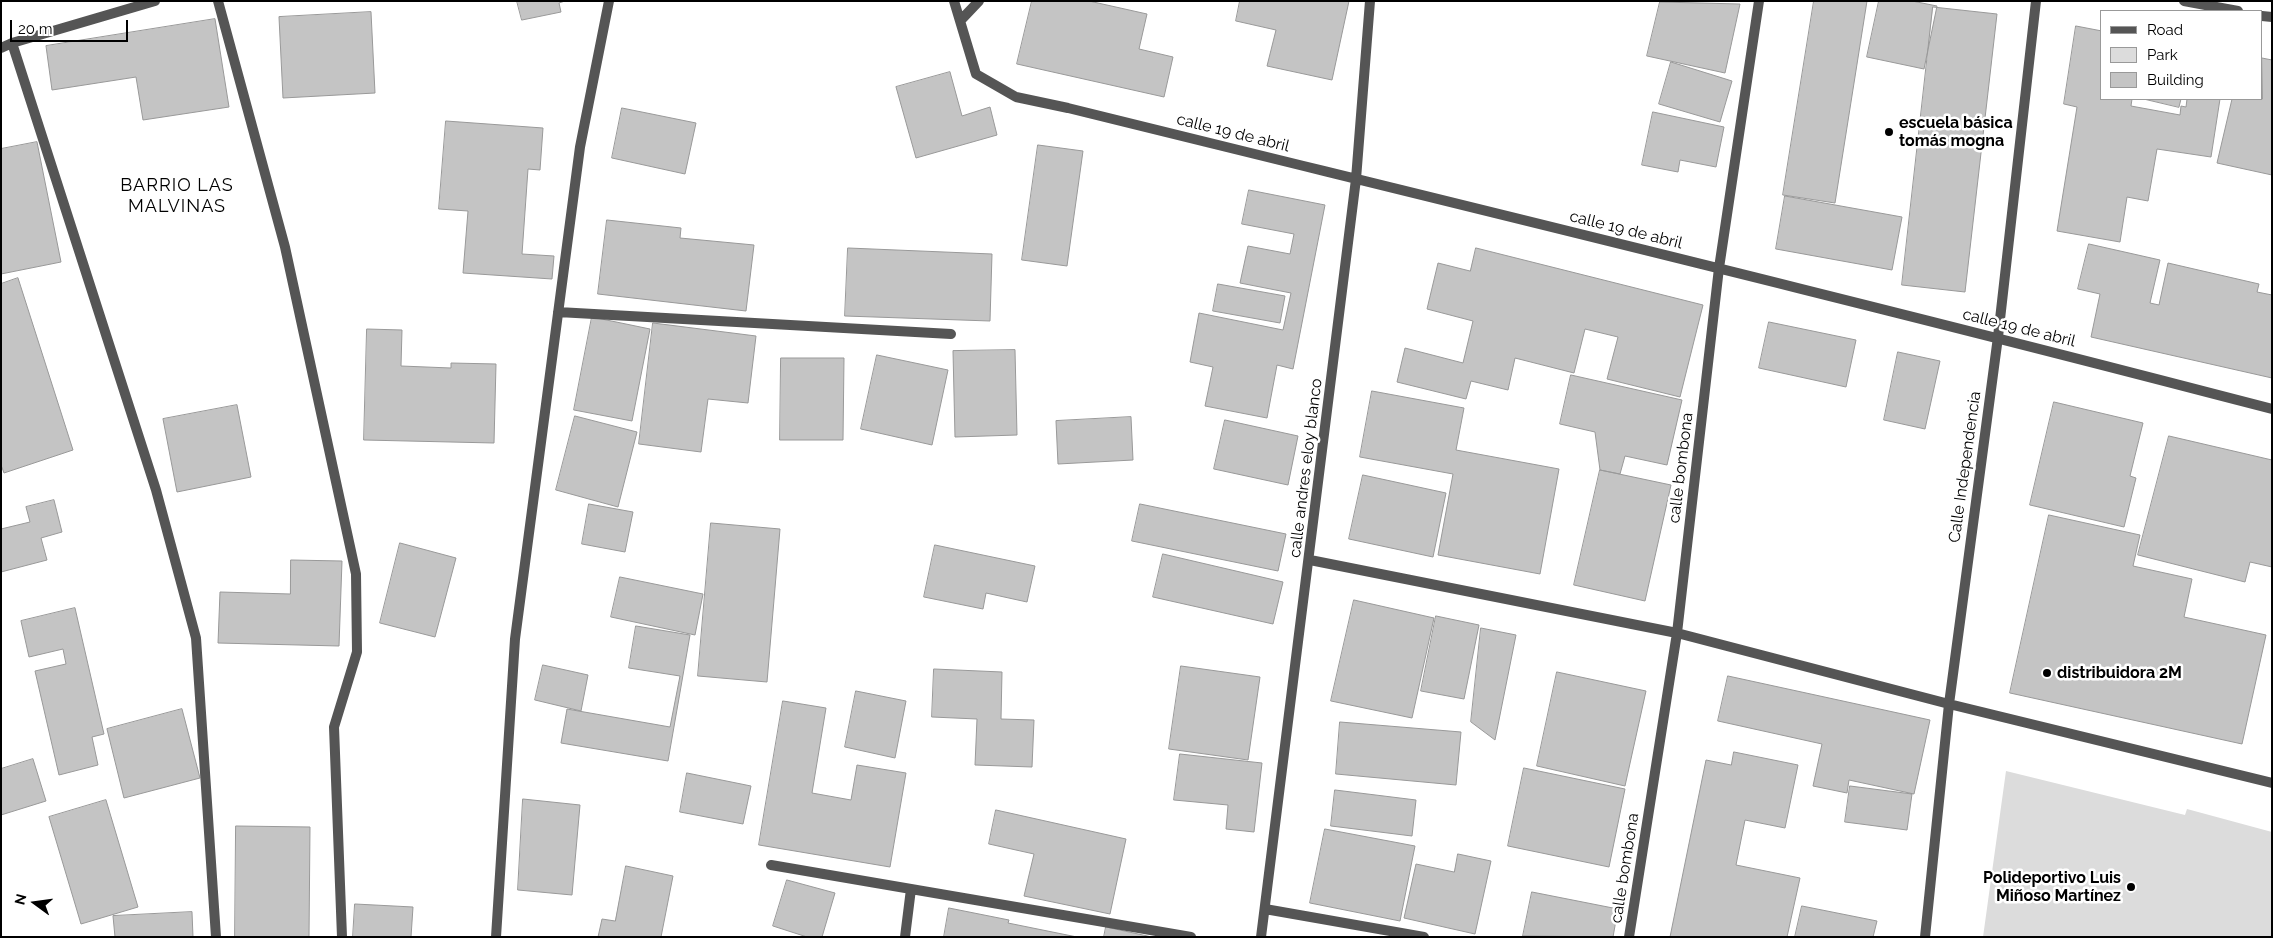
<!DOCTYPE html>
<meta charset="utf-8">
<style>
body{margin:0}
#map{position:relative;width:2273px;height:938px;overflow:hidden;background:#fff;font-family:Raleway,sans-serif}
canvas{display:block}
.frame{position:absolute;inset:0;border:2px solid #000;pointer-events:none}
.legend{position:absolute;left:2100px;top:10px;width:162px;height:90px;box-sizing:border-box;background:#fff;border:1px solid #999;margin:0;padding:6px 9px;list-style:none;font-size:15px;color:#000}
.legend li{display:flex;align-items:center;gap:10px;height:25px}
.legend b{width:25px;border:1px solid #999}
.north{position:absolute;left:10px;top:878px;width:50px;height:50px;-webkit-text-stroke:4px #fff;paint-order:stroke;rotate:284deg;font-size:14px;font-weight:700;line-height:20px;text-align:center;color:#000}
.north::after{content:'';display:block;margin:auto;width:18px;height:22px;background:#000;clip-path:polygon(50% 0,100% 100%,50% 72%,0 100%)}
.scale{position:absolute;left:10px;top:20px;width:118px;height:22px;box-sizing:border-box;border:2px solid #000;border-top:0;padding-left:6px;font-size:15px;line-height:18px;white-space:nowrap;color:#000;-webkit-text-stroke:4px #fff;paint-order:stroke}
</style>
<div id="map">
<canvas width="2273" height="938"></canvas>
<div class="frame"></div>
<ul class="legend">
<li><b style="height:6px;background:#555"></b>Road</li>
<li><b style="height:14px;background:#dcdcdc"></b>Park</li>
<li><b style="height:14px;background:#c4c4c4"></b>Building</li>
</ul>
<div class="north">N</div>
<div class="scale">20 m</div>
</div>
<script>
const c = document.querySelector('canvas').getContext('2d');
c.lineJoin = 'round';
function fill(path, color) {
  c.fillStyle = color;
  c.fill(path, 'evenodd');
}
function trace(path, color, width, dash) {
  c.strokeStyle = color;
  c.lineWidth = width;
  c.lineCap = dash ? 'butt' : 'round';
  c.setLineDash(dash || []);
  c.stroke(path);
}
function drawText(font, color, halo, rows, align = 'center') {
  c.font = font + ' Raleway,sans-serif';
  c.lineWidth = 5;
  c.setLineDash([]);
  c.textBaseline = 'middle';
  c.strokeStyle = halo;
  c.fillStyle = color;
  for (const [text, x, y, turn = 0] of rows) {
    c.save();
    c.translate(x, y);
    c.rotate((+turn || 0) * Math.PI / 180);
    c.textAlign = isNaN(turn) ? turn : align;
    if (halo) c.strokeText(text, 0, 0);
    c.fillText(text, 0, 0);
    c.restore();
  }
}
const green = new Path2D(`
 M2006,771L2185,815L2187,809L2272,832V937H1983Z`);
const building = new Path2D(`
 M517,1H565L559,3L561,12L522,20Z
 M1032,1H1089L1147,14L1139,49L1173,57L1164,97L1017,64Z
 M1240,1H1349L1332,80L1267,66L1276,30L1236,21Z
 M1814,1H1867L1835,203L1783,195Z
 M1879,1H1912L1937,6L1924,69L1867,57Z
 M1660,2L1740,4L1725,73L1647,56Z
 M1933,7L1997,14L1965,292L1902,285Z
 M371,12L375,93L283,98L279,17Z
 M215,19L229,107L143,120L136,77L52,90L46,46Z
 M2076,26L2102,31V99H2132L2131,106L2180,115L2181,106L2186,107L2187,99H2220L2211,157L2157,149L2148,201L2127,197L2120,242L2057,231L2077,107L2064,104Z
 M2262,58L2272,60V175L2217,163L2232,99H2262Z
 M1671,62L1732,81L1720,122L1659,104Z
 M950,72L962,116L990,107L997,135L916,158L896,87Z
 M2144,99H2181L2179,107Z
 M622,108L696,123L685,174L612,158Z
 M1653,112L1724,127L1716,167L1680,160L1678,172L1642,165Z
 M446,121L543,128L540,170L528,169L522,254L554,256L552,279L463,273L468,211L439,209Z
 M37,142L61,262L1,274V149Z
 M1038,145L1083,151L1067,266L1022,260Z
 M1249,190L1325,205L1293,369L1277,365L1267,418L1205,406L1213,367L1190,362L1199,313L1283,330L1291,293L1240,283L1248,246L1290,254L1294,234L1242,224Z
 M1785,196L1902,217L1892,270L1776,249Z
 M607,220L681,228L680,238L754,245L746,311L598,294Z
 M2089,244L2160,260L2150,303L2159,305L2168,263L2259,284L2257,292L2272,295V378L2091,337L2100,294L2078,289Z
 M848,248L992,254L990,321L845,316Z
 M1476,248L1703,305L1680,397L1607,379L1618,337L1585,329L1574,373L1515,358L1508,390L1471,381L1466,399L1397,382L1405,348L1463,363L1473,321L1427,309L1438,263L1470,271Z
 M18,278L73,450L4,473L1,465V284Z
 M1218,284L1285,296L1280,323L1213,311Z
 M592,317L650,329L632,421L574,410Z
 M1769,322L1856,340L1846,387L1759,368Z
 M653,323L756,336L748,403L708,399L701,452L639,444Z
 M367,329L402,330L401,366L451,368V363L496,364L494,443L364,440Z
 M1015,350L1017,435L955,437L953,351Z
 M1898,352L1940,361L1925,429L1884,420Z
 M877,355L948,370L932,445L861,429Z
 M781,358H844L843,440H780Z
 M1571,375L1682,400L1667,465L1625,456L1620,474L1600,470L1595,432L1560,424Z
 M1372,391L1464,408L1456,450L1559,469L1540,574L1438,555L1453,474L1360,457Z
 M2054,402L2143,423L2130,476L2136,478L2124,527L2030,505Z
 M237,405L251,477L177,492L163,419Z
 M575,416L637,432L618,507L556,490Z
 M1131,417L1133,460L1058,464L1056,421Z
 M1225,420L1298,436L1288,485L1214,469Z
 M2169,436L2272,460V567L2250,562L2245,582L2138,555Z
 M1600,470L1671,485L1645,601L1574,585Z
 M1363,475L1446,493L1433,557L1349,539Z
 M54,500L62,532L41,538L47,560L1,572V529L30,522L26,507Z
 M589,504L633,512L625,552L582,544Z
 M1140,504L1286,534L1278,571L1132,541Z
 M2049,515L2140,535L2133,566L2192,579L2184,617L2266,635L2242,744L2010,693Z
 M711,523L780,529L767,682L698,676Z
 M400,543L456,558L435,637L380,623Z
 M935,545L1035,566L1027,602L986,593L983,609L924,597Z
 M1163,554L1283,582L1273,624L1153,597Z
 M291,560L342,561L339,646L218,643L220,592L290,594Z
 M620,577L703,594L695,635L611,617Z
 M1354,600L1434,618L1412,718L1331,701Z
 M75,608L104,734L92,737L98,765L59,775L35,671L66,664L63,649L29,657L21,621Z
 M1436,616L1479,625L1464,699L1421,691Z
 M636,626L690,635L668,761L561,743L567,709L670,727L680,676L629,668Z
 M1481,628L1516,635L1495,740L1471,722Z
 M543,665L588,675L581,711L535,700Z
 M1181,666L1260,677L1248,760L1169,749Z
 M934,669L1002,672L1001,719L1034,720L1032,767L975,765L977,719L932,717Z
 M1557,672L1646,691L1625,786L1537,766Z
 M1728,676L1930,720L1914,794L1849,780L1847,793L1813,786L1822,744L1718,721Z
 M856,691L906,701L895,758L845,747Z
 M783,701L826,708L812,793L851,800L857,765L906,773L890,867L759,845Z
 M182,709L200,778L124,798L107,729Z
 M1340,722L1461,732L1456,785L1336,774Z
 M1734,752L1798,765L1785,828L1745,820L1736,865L1800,878L1787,937H1670L1706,760L1731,765Z
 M1180,754L1262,763L1254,832L1226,829L1228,805L1174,800Z
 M33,759L46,801L1,815V769Z
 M1524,768L1625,789L1609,867L1508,846Z
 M687,773L751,786L743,824L680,812Z
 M1850,786L1912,794L1907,830L1845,822Z
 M1335,790L1416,800L1412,836L1331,826Z
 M523,799L580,805L572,895L518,890Z
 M106,800L138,907L81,924L49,817Z
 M996,810L1126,839L1110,914L1024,896L1034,854L989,844Z
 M236,826L310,827L309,937H235Z
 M1325,829L1415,846L1400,921L1310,903Z
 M1458,854L1491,861L1475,934L1404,918L1416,864L1454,872Z
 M626,866L673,876L661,937H598L602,919L615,921Z
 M787,880L835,893L822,937H807L773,926Z
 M1532,892L1618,909L1613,937L1523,936Z
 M355,904L413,907L411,937H353Z
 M1802,906L1877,921L1873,937H1795Z
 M949,908L1009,920L1008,923L1077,937H944Z
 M192,912L193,937H115L113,916Z
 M1106,927L1152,937H1104Z`);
const street = new Path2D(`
 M218,1L285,247L356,574L357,652L334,727L342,937
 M954,1L976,74L1016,97L1068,108C1469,207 1871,304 2272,409
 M2184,1L2238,11
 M2262,16L2272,17
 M960,21L979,1
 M12,43L156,490L196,638L216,937
 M1,48L12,43L155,1
 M558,312L951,334
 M1310,560L1677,633L1949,704L2272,783
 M771,865L1191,937
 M1265,909L1424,937
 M496,937L515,639L580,147L609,1
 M905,937L911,889
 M1261,937L1356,179L1370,1
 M1629,937L1677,633L1719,268L1759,1
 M1925,937L1949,704L1998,337L2036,1`);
const markers = [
 [1889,132,5,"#000"],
 [2047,673,5,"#000"],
 [2131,887,5,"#000"]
];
const poiNames = [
 ["escuela básica",1899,123],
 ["tomás mogna",1899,141],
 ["distribuidora 2M",2057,673],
 ["Polideportivo Luis",2121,878,"right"],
 ["Miñoso Martínez",2121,896,"right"]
];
const streetNames = [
 ["calle 19 de abril",1233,133,14],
 ["calle 19 de abril",1626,230,14],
 ["calle 19 de abril",2019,328,14],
 ["Calle Independencia",1965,467,-82],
 ["calle andres eloy blanco",1306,468,-83],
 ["calle bombona",1681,468,-83],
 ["calle bombona",1625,868,-81]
];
const neighbourhoodNames = [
 ["BARRIO LAS",177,186],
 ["MALVINAS",177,207]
];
fill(green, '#dcdcdc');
fill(building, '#c4c4c4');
trace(building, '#999', 1);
trace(street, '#555', 10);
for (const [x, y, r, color] of markers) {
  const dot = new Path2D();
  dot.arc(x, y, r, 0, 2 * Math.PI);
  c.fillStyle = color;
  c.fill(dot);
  trace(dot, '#fff', 2);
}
drawText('bold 16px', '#000', '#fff', poiNames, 'left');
drawText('16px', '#000', '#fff', streetNames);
c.letterSpacing = '1px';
drawText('18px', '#000', '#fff', neighbourhoodNames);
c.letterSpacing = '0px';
</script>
